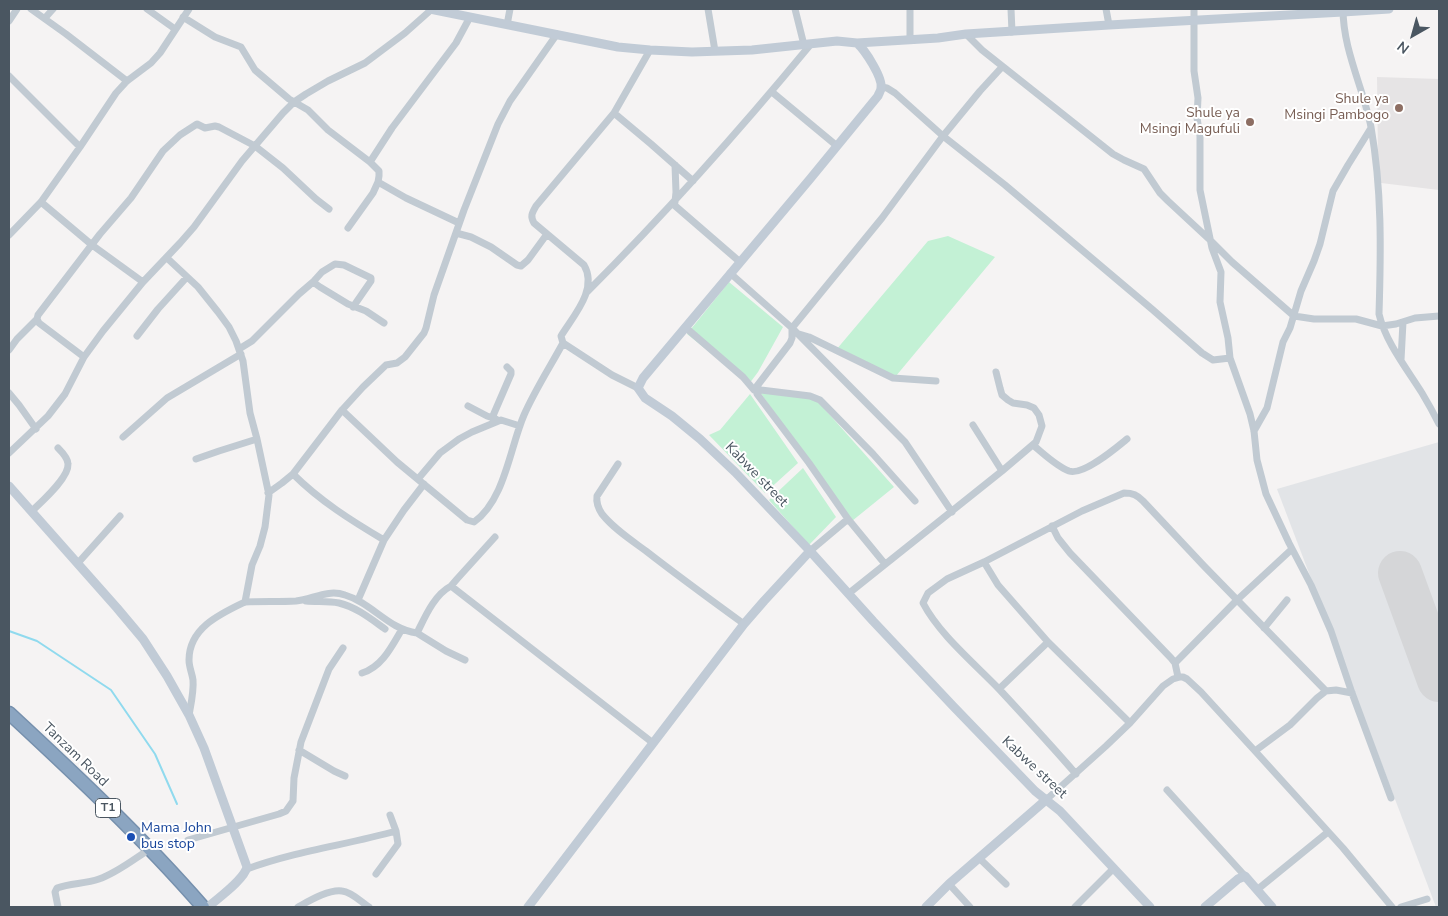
<!DOCTYPE html>
<style>
body{margin:0}
#map{position:relative;width:1448px;height:916px;overflow:hidden;background:#f5f3f3;font-family:"Nunito Sans",sans-serif}
canvas{display:block}
.frame{position:absolute;inset:0;border:10px solid #4a5661;pointer-events:none}
.north{position:absolute;left:1388px;top:10px;width:50px;height:50px;-webkit-text-stroke:4px #fff;paint-order:stroke;rotate:218deg;font-size:14px;font-weight:700;line-height:20px;text-align:center;color:#4a5661}
.north::after{content:'';display:block;margin:auto;width:18px;height:22px;background:#4a5661;clip-path:polygon(50% 0,100% 100%,50% 72%,0 100%)}
</style>
<div id="map">
<canvas width="1448" height="916"></canvas>
<div class="frame"></div>
<div class="north">N</div>
</div>
<script>
const c = document.querySelector('canvas').getContext('2d');
c.lineJoin = 'round';
function fill(path, color) {
  c.fillStyle = color;
  c.fill(path, 'evenodd');
}
function trace(path, color, width, dash) {
  c.strokeStyle = color;
  c.lineWidth = width;
  c.lineCap = dash ? 'butt' : 'round';
  c.setLineDash(dash || []);
  c.stroke(path);
}
function drawText(font, color, halo, rows, align = 'center') {
  c.font = font + ' "Nunito Sans",sans-serif';
  c.lineWidth = 4;
  c.setLineDash([]);
  c.textBaseline = 'middle';
  c.strokeStyle = halo;
  c.fillStyle = color;
  for (const [text, x, y, turn = 0] of rows) {
    c.save();
    c.translate(x, y);
    c.rotate((+turn || 0) * Math.PI / 180);
    c.textAlign = isNaN(turn) ? turn : align;
    if (halo) c.strokeText(text, 0, 0);
    c.fillText(text, 0, 0);
    c.restore();
  }
}
const education = new Path2D(`
 M1377,77L1439,79V190L1381,183L1378,159Z`);
const airport = new Path2D(`
 M1439,442V907H1436L1277,489Z`);
const green = new Path2D(`
 M948,236L995,257L896,376L836,350L928,241Z
 M729,282L783,327L758,372L749,384L687,334Z
 M759,391L813,396L894,487L852,521Z
 M750,394L798,463L765,493L709,435L720,430Z
 M803,468L836,517L809,545L769,500Z`);
const stream = new Path2D(`
 M9,631L37,641L111,690L155,754L177,804`);
const runway = new Path2D(`
 M1400,573L1439,680`);
const street = new Path2D(`
 M31,9L66,34L127,81
 M147,9L175,29
 M708,9L715,51
 M795,9L804,45
 M910,9V39
 M1011,9L1012,32
 M1106,9L1109,25
 M1194,9V71L1198,98L1197,118L1200,136V190L1212,248L1221,272L1220,302L1228,338L1230,358L1250,414L1254,431L1257,460L1266,494L1289,543L1311,585L1331,631L1352,693L1391,798
 M1343,9C1343,50 1363,87 1371,127C1382,190 1381,250 1379,314C1385,341 1407,369 1422,393C1428,403 1434,414 1439,424
 M183,17L215,37L241,47L255,70L289,99L308,110L328,130L370,162L379,171V176L378,182L373,193L348,228
 M45,18L53,9
 M9,21L17,9
 M507,25L510,9
 M966,34L982,50L1113,154L1124,160L1144,169L1160,193L1168,201L1210,240L1232,262L1294,316L1314,319H1356L1382,326L1396,324L1415,318L1439,316
 M9,76L80,147
 M881,87L887,88L895,93L943,136L1005,185L1153,310L1202,353L1213,360L1230,358
 M772,92L837,146
 M614,113L651,144L693,181
 M370,162L392,128L456,43L470,17
 M675,165L676,192L675,202
 M378,182L406,198L459,223
 M41,202L92,245L143,282
 M673,204L740,262
 M456,233L471,237L491,247L517,265L521,266L528,260L547,234
 M9,235L41,202L80,147L116,93L127,81L151,63L160,53L189,9
 M167,258L198,287L218,312L229,327L236,341L243,361L250,413L257,439L269,495L265,527L260,546L252,565L245,602C220,614 189,628 189,660C189,667 192,673 193,680C194,691 191,704 189,715
 M730,273L792,328V338L790,343L757,386L756,388L757,394L809,463L848,519L885,564
 M313,282L320,287L348,304L366,311L384,323
 M587,292C666,213 740,130 811,44
 M685,327L743,377L754,390
 M799,334L809,337L893,378L936,381
 M137,336L158,309L187,277
 M239,349L252,341L299,294L313,282L322,272L335,264L344,265L371,278V281L353,307
 M9,350L17,339L37,319
 M84,357L39,323L37,319L38,315L100,234L131,198L163,151L180,135L197,124L205,128L215,126L219,127L255,146L283,168L316,199L329,209
 M1401,360L1403,322
 M638,388L612,375L563,343L561,336C574,315 598,289 584,265L534,223C530,216 532,213 536,206L614,113L650,50
 M756,388L761,390L810,396L820,400L873,454L915,501
 M9,393L19,405L36,429
 M468,406L487,416L496,419
 M342,410L397,462L467,520L474,522C505,500 510,447 524,415C535,390 550,367 563,343
 M492,418L511,374V371L507,367
 M973,425L1002,471
 M1254,431L1267,408L1283,342L1290,328L1301,291L1314,261L1320,244L1333,191L1348,165L1371,128
 M123,437L167,398L241,354
 M1033,445C1044,454 1056,466 1069,471C1083,476 1116,448 1127,439
 M9,453L48,416L65,394L84,357L103,331L143,282L180,243L194,227L242,161L283,113L294,102L306,94L328,81L365,63L405,33L432,9
 M196,459L219,451L257,439
 M618,464L597,496C596,503 598,508 602,514C614,529 631,540 646,551C678,576 711,600 744,624
 M293,474C320,501 352,521 384,540
 M418,479L440,453L459,439L472,432L501,420L520,426
 M268,493L282,483L293,474L342,410L363,387L386,365L397,363L405,357L424,333L426,328L434,295L464,210L498,124L510,101L557,34
 M32,511C41,502 69,478 68,464C68,458 62,452 58,448
 M952,512L905,442L792,328L882,218L943,136L980,91L1002,67
 M1052,526L1058,538L1070,553L1171,658L1175,663L1178,677
 M810,551L848,519
 M984,562L998,585L1048,642L1130,723
 M78,563L120,516
 M451,586L457,579L495,537
 M848,594L1002,471L1036,442L1042,426L1039,415L1034,408L1027,405L1013,403L1008,400L1002,395L1000,388L996,372
 M358,600L384,540L404,510L424,484
 M306,601C317,602 328,601 339,603C356,607 371,619 385,629
 M245,602C262,601 279,602 296,601C313,599 328,589 345,595C372,603 388,629 417,633C425,617 434,595 451,586L653,743
 M1264,628L1287,600
 M417,633L446,651L465,660
 M1175,663L1237,600L1292,549
 M362,673C382,667 392,646 402,629
 M999,689L1048,642
 M299,750L334,771L345,776
 M1255,751L1290,725L1317,698L1326,691L1336,690L1352,693
 M1076,774C1051,745 1025,717 999,689C974,663 939,634 923,603L928,593L947,579L984,562L1082,511L1124,493C1133,493 1137,495 1143,501L1204,566L1326,691
 M1167,790L1245,876
 M1047,799L1106,746L1130,723L1163,686L1173,679L1180,677H1183L1187,679L1201,692L1255,751L1343,848L1392,907
 M188,840L279,814L286,811L293,801L294,778L301,742L329,669L343,648
 M979,858L1006,884
 M247,869C296,851 346,845 396,831
 M376,874L398,844L396,831L390,815
 M949,884L970,907
 M1258,889L1328,832
 M58,907L55,892L57,888C71,883 85,884 99,879C117,873 134,859 150,849
 M298,907C309,901 329,889 342,891C352,892 361,902 369,907
 M1075,907L1113,869
 M1401,907L1427,899`);
const secondary = new Path2D(`
 M430,9L618,47L650,50L692,52L752,50L837,41L857,43L938,38L966,34L1109,25L1343,12L1389,9
 M857,43C865,50 883,78 881,88C881,91 879,93 878,96L810,179L643,378L638,388L645,398L672,416L700,439L735,472L810,551L873,621L953,706L1035,791L1060,811L1150,907
 M9,486L117,608L143,639L167,676L189,715L204,748L247,867C244,880 218,898 208,907
 M528,907L744,624L764,601L810,551
 M926,907L949,884L1047,799
 M1205,907L1238,879L1245,876L1272,907`);
const highway = new Path2D(`
 M9,713C76,775 143,838 203,907`);
const markers = [
 [1399,108,5,"#8d6e63"],
 [1250,122,5,"#8d6e63"],
 [131,837,5,"#1a4fb4"]
];
const shields = [
 [108,808,25]
];
const shieldNames = [
 ["T1",108,808]
];
const educationNames = [
 ["Shule ya",1389,100],
 ["Msingi Pambogo",1389,116],
 ["Shule ya",1240,114],
 ["Msingi Magufuli",1240,130]
];
const streetNames = [
 ["Kabwe street",756,475,46],
 ["Tanzam Road",75,755,44],
 ["Kabwe street",1034,768,43]
];
const transitNames = [
 ["Mama John",141,829],
 ["bus stop",141,845]
];
fill(education, '#e6e4e5');
fill(airport, '#e2e4e7');
fill(green, '#c3f1d5');
trace(stream, '#90daee', 2);
trace(runway, '#d5d6d8', 44);
trace(highway, '#7690ad', 15);
trace(street, '#c1cad2', 7);
trace(secondary, '#c1cbd6', 9);
trace(highway, '#8ba5c1', 12);
for (const [x, y, r, color] of markers) {
  const dot = new Path2D();
  dot.arc(x, y, r, 0, 2 * Math.PI);
  c.fillStyle = color;
  c.fill(dot);
  trace(dot, '#fff', 2);
}
for (const [x, y, w] of shields) {
  const box = new Path2D();
  box.roundRect(x - w / 2, y - 9.5, w, 19, 4);
  c.fillStyle = '#fff';
  c.fill(box);
  trace(box, '#4a5661', 1);
}
drawText('bold 12px', '#4a5661', null, shieldNames);
drawText('14px', '#785e54', '#fff', educationNames, 'right');
drawText('14px', '#4a5661', '#fff', streetNames);
drawText('14px', '#164399', '#fff', transitNames, 'left');
</script>
